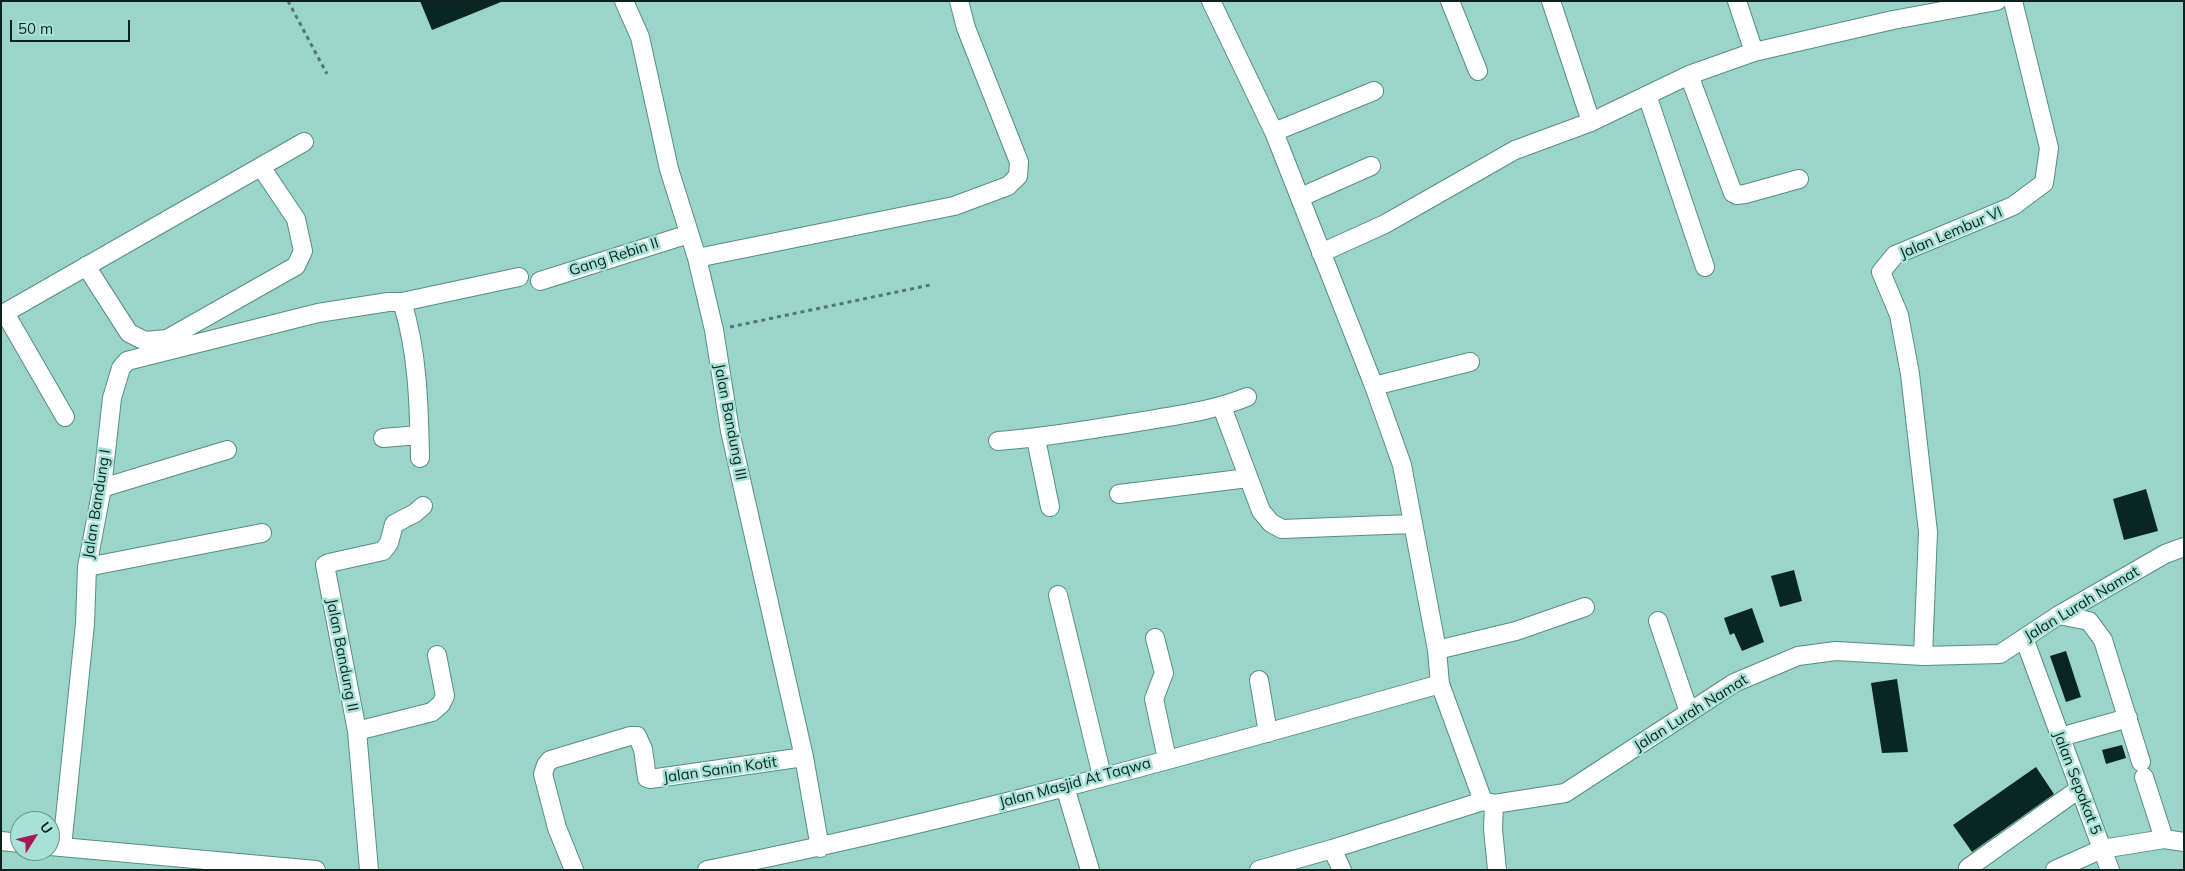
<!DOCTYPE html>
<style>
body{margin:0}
#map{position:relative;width:2185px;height:871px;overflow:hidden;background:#9bd4c9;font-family:Mulish,sans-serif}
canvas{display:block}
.frame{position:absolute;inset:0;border:2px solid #0b221e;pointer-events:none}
.north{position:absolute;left:10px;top:811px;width:50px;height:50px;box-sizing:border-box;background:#a8e1d6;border:1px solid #69958c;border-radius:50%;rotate:54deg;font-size:14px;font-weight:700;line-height:20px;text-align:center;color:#0b221e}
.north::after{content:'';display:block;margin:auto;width:18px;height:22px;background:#a71756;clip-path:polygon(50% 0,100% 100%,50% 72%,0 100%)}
.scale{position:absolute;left:10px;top:20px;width:120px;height:22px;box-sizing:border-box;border:2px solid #0b221e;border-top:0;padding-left:6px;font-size:15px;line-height:18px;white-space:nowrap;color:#0b221e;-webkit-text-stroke:4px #a8e1d6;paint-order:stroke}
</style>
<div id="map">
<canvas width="2185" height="871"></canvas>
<div class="frame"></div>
<div class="north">U</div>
<div class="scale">50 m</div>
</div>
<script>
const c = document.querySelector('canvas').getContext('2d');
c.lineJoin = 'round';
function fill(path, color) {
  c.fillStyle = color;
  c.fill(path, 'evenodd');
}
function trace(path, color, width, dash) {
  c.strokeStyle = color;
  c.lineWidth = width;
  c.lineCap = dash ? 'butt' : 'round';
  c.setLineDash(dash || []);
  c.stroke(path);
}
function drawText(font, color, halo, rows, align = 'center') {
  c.font = font + ' Mulish,sans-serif';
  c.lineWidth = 5;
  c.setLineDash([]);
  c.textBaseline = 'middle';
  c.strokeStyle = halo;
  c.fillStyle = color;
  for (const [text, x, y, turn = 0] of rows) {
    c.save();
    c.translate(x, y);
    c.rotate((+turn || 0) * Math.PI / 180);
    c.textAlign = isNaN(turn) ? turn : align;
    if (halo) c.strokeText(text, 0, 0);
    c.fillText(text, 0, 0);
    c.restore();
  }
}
const building = new Path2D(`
 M420,1H500L501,2L432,30Z
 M2146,489L2158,531L2124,540L2113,499Z
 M1794,570L1802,601L1780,607L1771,576Z
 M1752,608L1764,642L1742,651L1734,633L1730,635L1724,618Z
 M2066,651L2081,697L2066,702L2050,656Z
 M1897,679L1908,752L1882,753L1871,683Z
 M2122,745L2126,758L2106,764L2102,750Z
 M2036,767L2054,794L1972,852L1953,825Z`);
const path = new Path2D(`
 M288,1L327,74
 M730,327L930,285`);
const minor = new Path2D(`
 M624,1L640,37L669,169L697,258L714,330L730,431L804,757L820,848
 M1211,1L1274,132L1374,386L1402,465L1437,650L1440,684L1483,801L1494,804L1565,793L1734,683L1798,656L1836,651L1923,656L2000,654L2059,615L2165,554L2184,547
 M1450,1L1478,71
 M1551,1L1591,122
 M1737,1L1754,52
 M1689,75L1733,193L1737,195L1745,194L1799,179
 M1647,95L1705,267
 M1274,132L1374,91
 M1301,197L1371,166
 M1321,253L1385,224L1515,150L1591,122L1689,75L1754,52L1893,20L1997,1
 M697,258L954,206L1008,186L1018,176L1019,162L966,28L959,1
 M86,266L129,333L145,341L167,339L296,266L303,251L296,219L261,167
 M540,281L689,234
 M402,302L519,277
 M5,313L65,417
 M1,315L304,142
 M1374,386L1470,362
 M1222,407L1261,511L1271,523L1282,529L1412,524
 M383,438L419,435
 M1036,439L1050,507
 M998,441C1043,438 1087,430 1131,423C1171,416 1210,412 1247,397
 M102,488L227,450
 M1119,494L1248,478
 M87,567L262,533
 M1058,595L1102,776
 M2059,615L2089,621L2103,640L2141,762
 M1658,621L1689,712
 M1155,638L1164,673L1154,699L1167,759
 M2024,638L2102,849L2164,839L2184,842
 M1437,650L1516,631L1585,607
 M1923,656L1928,532L1910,374L1899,315L1881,272L1895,255L2013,206L2044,183L2049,148L2013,1
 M1259,680L1268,733
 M357,731L432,712L441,704L445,696L437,655
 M2071,734L2128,718
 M2144,777L2164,839
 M1065,787L1090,870
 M1494,804L1493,829L1497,870
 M1,841L20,843
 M50,846L316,870
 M62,847L85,624L87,567L102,488L112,398L121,368L127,361L318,313L388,302H402C418,351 419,407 420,458
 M1332,849L1342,870
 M1968,868L2079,789
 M369,870L357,731L325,565L329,563L383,551L389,543L394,524L415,513L423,506
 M574,870L557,828L543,774L546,765L550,760L630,736H637L643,749L647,778L650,779L804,757
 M707,870C954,821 1198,753 1440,684
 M1259,870L1332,849L1483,801
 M2055,870L2102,849L2110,870`);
const streetNames = [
 ["Jalan Lembur VI",1951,233,-23],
 ["Gang Rebin II",614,257,-18],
 ["Jalan Bandung III",730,422,79],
 ["Jalan Bandung I",97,504,-81],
 ["Jalan Lurah Namat",2082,604,-31],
 ["Jalan Bandung II",342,655,79],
 ["Jalan Lurah Namat",1691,713,-32],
 ["Jalan Sanin Kotit",720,770,-8],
 ["Jalan Masjid At Taqwa",1075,783,-15],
 ["Jalan Sepakat 5",2077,783,69]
];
fill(building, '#082622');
trace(minor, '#568d84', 20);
trace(path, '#507770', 3, [4, 4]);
trace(minor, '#fff', 18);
drawText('15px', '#0b221e', '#a8e1d6', streetNames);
</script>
